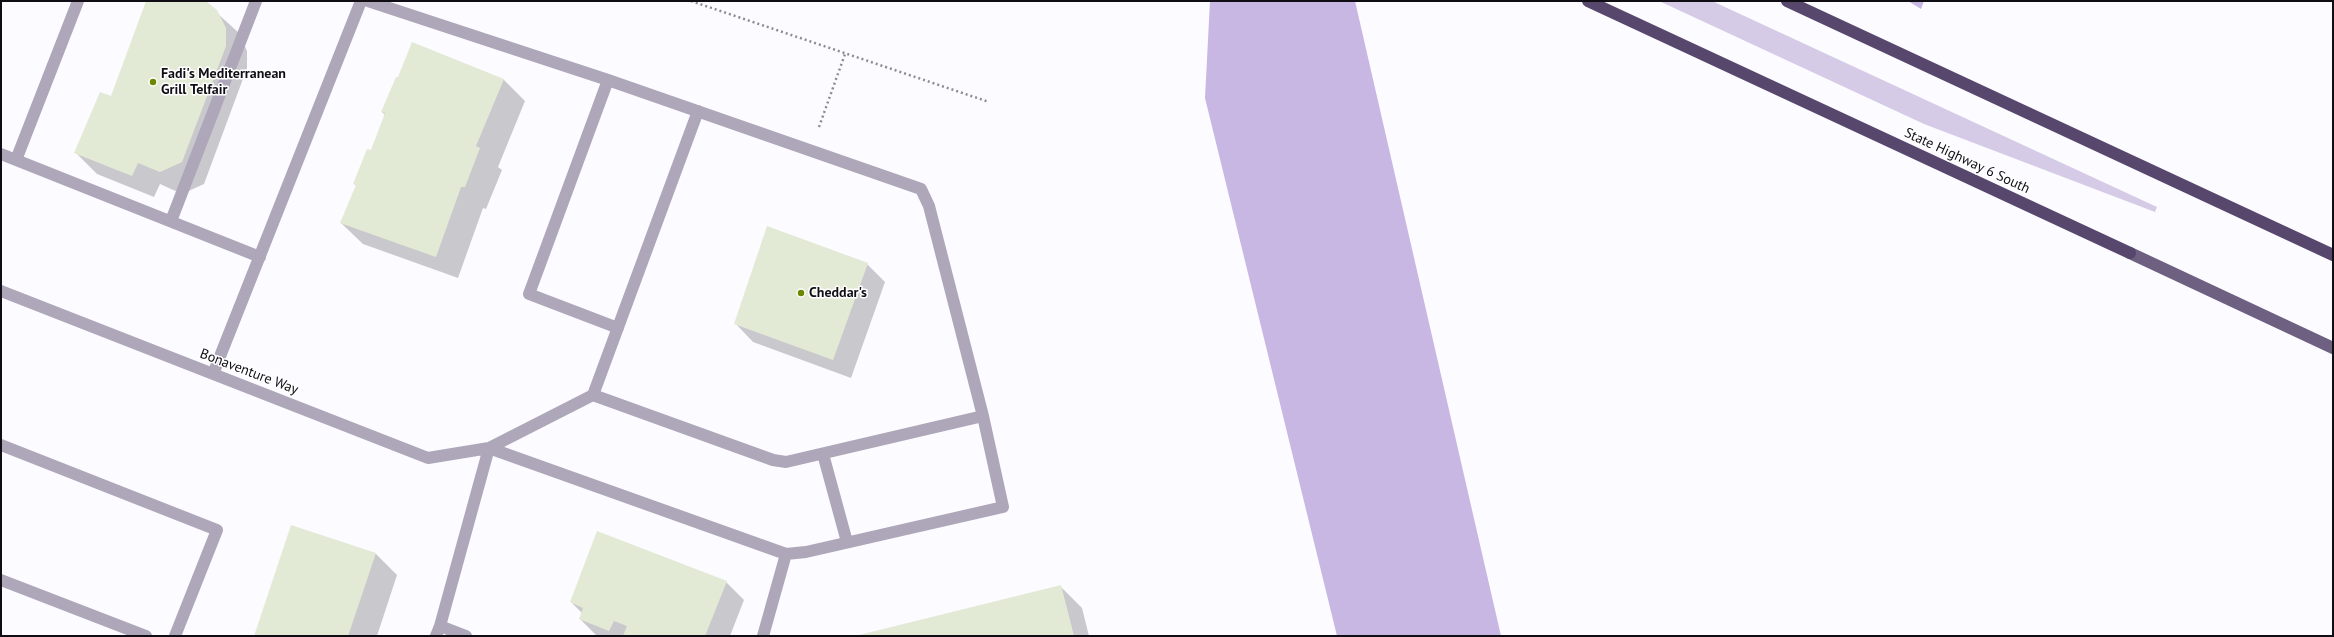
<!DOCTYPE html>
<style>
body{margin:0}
#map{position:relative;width:2334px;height:637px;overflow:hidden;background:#fcfbff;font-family:"PT Sans",sans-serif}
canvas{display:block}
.frame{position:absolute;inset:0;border:2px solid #100d14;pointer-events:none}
</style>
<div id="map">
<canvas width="2334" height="637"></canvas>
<div class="frame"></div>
</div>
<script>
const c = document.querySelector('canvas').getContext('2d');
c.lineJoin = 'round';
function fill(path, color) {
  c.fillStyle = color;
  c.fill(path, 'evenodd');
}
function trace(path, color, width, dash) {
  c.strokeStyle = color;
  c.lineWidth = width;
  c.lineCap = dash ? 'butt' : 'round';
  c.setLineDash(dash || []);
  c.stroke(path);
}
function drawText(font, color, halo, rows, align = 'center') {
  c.font = font + ' "PT Sans",sans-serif';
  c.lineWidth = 3;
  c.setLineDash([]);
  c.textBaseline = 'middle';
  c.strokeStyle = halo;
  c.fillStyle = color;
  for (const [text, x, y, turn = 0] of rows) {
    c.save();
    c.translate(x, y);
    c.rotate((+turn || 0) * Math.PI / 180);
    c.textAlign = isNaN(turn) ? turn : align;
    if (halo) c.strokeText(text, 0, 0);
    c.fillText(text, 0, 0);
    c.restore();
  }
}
const green = new Path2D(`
 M1659,1H1712L2157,207L2155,212L1924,124Z`);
const water = new Path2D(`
 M1210,1H1355L1501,636H1337L1205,98Z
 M1908,1H1924L1921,9Z`);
const shadow = new Path2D(`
 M147,1L206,3L239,33L247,51V68L204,184L182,194L160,184L154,197L97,174L76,153L112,97Z
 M503,79L525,101L498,167L502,170L486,209L483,208L458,278L363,244L341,223L356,186L354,183L371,151L385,115L382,112Z
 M867,264L885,282L851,378L753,342L735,323Z
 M375,553L397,575L377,636H255Z
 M726,582L744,600L730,636H597L580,619L582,613L571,602Z
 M1060,586L1082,608L1089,636H861Z`);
const building = new Path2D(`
 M146,1L207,2L217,10L226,28V46L182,162L160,172L138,163L132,176L74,153L100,92L111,96Z
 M412,42L504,79L476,146L480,148L465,187H461L436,257L340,223L356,185L353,184L367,149L371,150L385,113L381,112L396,77H398Z
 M767,226L868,263L833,360L734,324Z
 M291,525L376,553L348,636H254Z
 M597,531L727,581L705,636H623L627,626L614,621L609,631L579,619L583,608L570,602Z
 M1061,585L1074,636H859V635Z`);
const path = new Path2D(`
 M691,1L989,102
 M819,127L845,54`);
const minor = new Path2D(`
 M368,1L608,80L921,189L929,206L983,416L786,462L773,460L593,395
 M608,80L529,294L618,328
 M1,154L260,257
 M16,160L78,1
 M171,221L256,1
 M1,291L428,458L489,448L593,395L698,111
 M213,374L361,1
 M1,445L217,530L175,636
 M489,448L786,554L806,552L1003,507L983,416
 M823,454L847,542
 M1,580L146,636
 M440,626L489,448
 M436,636L440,626L466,636
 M763,636L786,554`);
const major = new Path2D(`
 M2130,253L2333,348`);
const highway = new Path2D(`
 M1588,1L2130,253
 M1787,1L2333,255`);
const markers = [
 [153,82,4,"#6b8800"],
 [801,293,4,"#6b8800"]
];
const poiNames = [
 ["Fadi's Mediterranean",161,74],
 ["Grill Telfair",161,90],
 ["Cheddar's",809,293]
];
const streetNames = [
 ["State Highway 6 South",1967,161,25],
 ["Bonaventure Way",249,372,21]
];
fill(green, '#d6cbe6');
fill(water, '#c9b7e3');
fill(shadow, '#0003');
fill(building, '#e2ead5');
trace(path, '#8d8b91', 2.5, [2, 3]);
trace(minor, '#aea6b9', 12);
trace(major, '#6e6081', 12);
trace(highway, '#58476d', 12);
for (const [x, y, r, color] of markers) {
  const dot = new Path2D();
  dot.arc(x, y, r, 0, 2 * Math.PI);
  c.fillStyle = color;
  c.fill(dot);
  trace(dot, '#fff', 1.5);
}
drawText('bold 14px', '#100d14', '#fff', poiNames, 'left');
drawText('14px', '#100d14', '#fff', streetNames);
</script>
